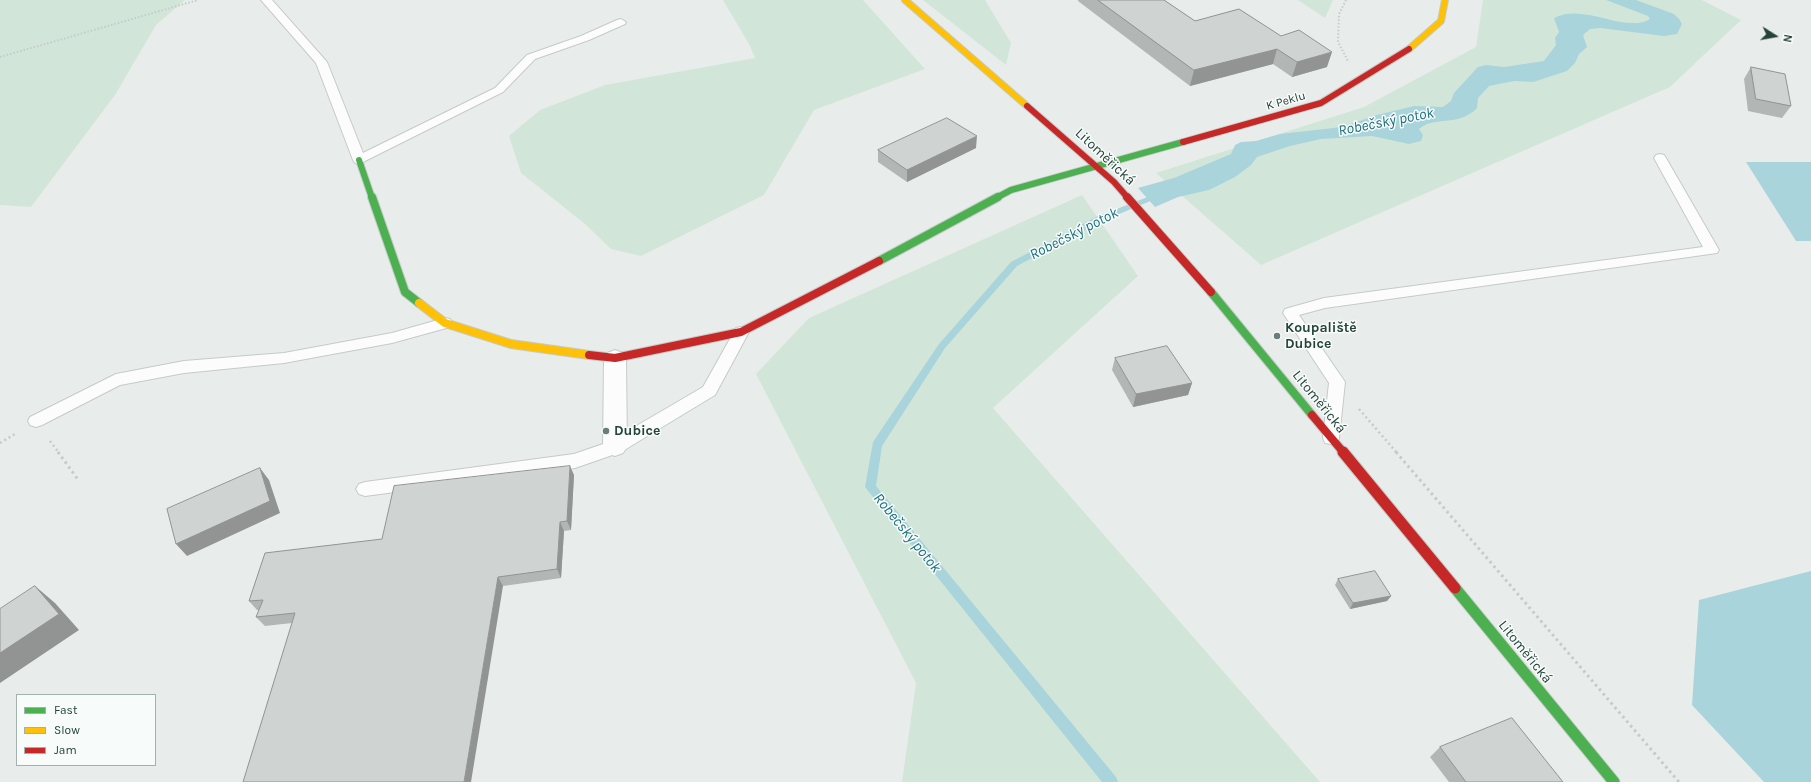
<!DOCTYPE html>
<meta charset="utf-8">
<style>
body{margin:0}
#map{position:relative;width:1811px;height:782px;overflow:hidden;background:#e8edeb;font-family:Karla,sans-serif}
canvas{display:block}
.legend{position:absolute;left:16px;top:694px;width:140px;height:72px;box-sizing:border-box;background:#f7fbf9;border:1px solid #a3b1ad;margin:0;padding:5px 7px;list-style:none;font-size:12px;color:#24423a}
.legend li{display:flex;align-items:center;gap:8px;height:20px}
.legend b{width:20px;border:1px solid #a3b1ad}
.north{position:absolute;left:1755px;top:16px;width:40px;height:40px;-webkit-text-stroke:3px #f7fbf9;paint-order:stroke;rotate:101deg;font-size:11px;font-weight:700;line-height:16px;text-align:center;color:#24423a}
.north::after{content:'';display:block;margin:auto;width:14px;height:18px;background:#24423a;clip-path:polygon(50% 0,100% 100%,50% 72%,0 100%)}
</style>
<div id="map">
<canvas width="1811" height="782"></canvas>
<ul class="legend">
<li><b style="height:5px;background:#4caf50"></b>Fast</li>
<li><b style="height:5px;background:#ffc107"></b>Slow</li>
<li><b style="height:5px;background:#c62828"></b>Jam</li>
</ul>
<div class="north">N</div>
</div>
<script>
const c = document.querySelector('canvas').getContext('2d');
c.lineJoin = 'round';
function fill(path, color) {
  c.fillStyle = color;
  c.fill(path, 'evenodd');
}
function trace(path, color, width, dash) {
  c.strokeStyle = color;
  c.lineWidth = width;
  c.lineCap = dash ? 'butt' : 'round';
  c.setLineDash(dash || []);
  c.stroke(path);
}
function drawText(font, color, halo, rows, align = 'center') {
  c.font = font + ' Karla,sans-serif';
  c.lineWidth = 3;
  c.setLineDash([]);
  c.textBaseline = 'middle';
  c.strokeStyle = halo;
  c.fillStyle = color;
  for (const [text, x, y, turn = 0] of rows) {
    c.save();
    c.translate(x, y);
    c.rotate((+turn || 0) * Math.PI / 180);
    c.textAlign = isNaN(turn) ? turn : align;
    if (halo) c.strokeText(text, 0, 0);
    c.fillText(text, 0, 0);
    c.restore();
  }
}
const green = new Path2D(`
 M0,0H185L156,25L115,95L31,207L0,205Z
 M723,0H863L925,69L814,110L764,195L641,256L611,249L585,224L521,173L509,136L540,110L605,85L755,58L749,44Z
 M923,0H985L1011,43L1006,65Z
 M1298,0H1333L1325,18Z
 M1483,0H1702L1741,20L1670,87L1261,265L1156,173L1364,107L1476,47Z
 M1082,195L1138,276L993,408L1320,782H902L916,683L756,374L809,318Z`);
const water = new Path2D(`
 M1606,0H1636L1674,14L1679,19L1682,24L1677,34L1664,36L1600,28L1590,29L1583,35L1587,47L1579,54L1575,63L1567,71L1533,82L1514,81L1489,86L1478,98L1477,108C1457,128 1435,115 1419,129L1423,135L1421,141L1409,144L1372,136L1321,139L1290,146L1257,157L1251,165L1235,177L1209,190L1178,197L1155,207L1138,188L1174,178L1231,154L1235,145L1241,142L1256,141L1280,134L1342,127L1377,115L1414,106L1443,107L1451,101L1454,93L1478,67L1486,65L1504,67L1544,61L1556,45L1555,38L1559,32L1554,18C1584,2 1625,34 1650,19L1648,16Z
 M1746,162H1811V241H1796Z
 M1811,571V782H1764L1692,705L1699,600Z`);
const stream = new Path2D(`
 M1158,193H1164L1165,195L1102,221L1017,266L945,348L882,446L876,486L1116,777L1118,782H1102L865,487L873,442L939,344L1011,262L1096,217Z`);
const pathFar2 = new Path2D(`
 M1346,0L1339,14L1338,42L1348,61
 M0,57L198,0`);
const pathFar1 = new Path2D(`
 M1359,409L1397,453
 M50,441L59,453
 M0,443L15,434`);
const path = new Path2D(`
 M58,452L79,481
 M1396,452L1679,782`);
const lane = new Path2D(`
 M261,0H272L327,62L363,153L495,88L527,55L581,36L617,20L621,19L626,22L625,24L589,40L535,59L503,92L359,164L355,163L353,160L316,63Z
 M1660,154L1664,155L1666,158L1719,250L1717,253L1325,308L1299,315L1345,382L1339,438L1337,443L1331,444L1325,443L1323,438L1329,383L1283,313L1285,309L1324,298L1703,247L1654,158L1656,155Z
 M445,318L450,319L452,323L450,327L392,343L284,363L184,373L120,385L42,425L36,427L30,425L28,421L30,417L116,374L184,361L284,353L392,333Z
 M741,327L746,328L749,332L715,395L621,452L575,468L365,496L359,494L356,489L359,484L365,482L574,454L609,442L703,387L736,328Z`);
const street = new Path2D(`
 M615,350L623,353L626,358L627,447L623,453L615,456L607,453L603,447L604,358L607,353Z`);
const fastFar2 = new Path2D(`
 M359,160L372,198
 M996,198L1011,190L1183,142`);
const fastFar1 = new Path2D(`
 M372,197L405,292L419,303
 M879,261L998,197
 M1211,292L1312,415`);
const fast = new Path2D(`
 M1455,588L1614,782`);
const slowFar1 = new Path2D(`
 M905,0L1027,106
 M1409,49L1441,21L1445,0`);
const slow = new Path2D(`
 M419,303L445,323L511,344L589,355`);
const jamFar2 = new Path2D(`
 M1027,106L1114,182L1128,198
 M1183,142L1321,103L1409,49`);
const jamFar1 = new Path2D(`
 M1127,197L1211,292
 M589,355L615,358L741,332L879,261
 M1312,415L1344,453`);
const jam = new Path2D(`
 M1343,452L1455,588`);
const wall = new Path2D(`
 M1078,0H1164L1195,21L1239,9L1327,67L1292,77L1273,64L1190,86L1078,1Z
 M1751,67L1791,106L1782,118L1748,111L1744,79Z
 M976,148L907,182L878,162V150Z
 M1115,358L1192,383L1188,395L1133,407L1112,370Z
 M574,475L571,530L564,531L561,578L503,586L292,623L265,626L256,617L259,610H257L249,601L382,539Z
 M1338,579L1391,596L1387,601L1350,609L1335,585Z
 M1440,747L1563,782H1449L1430,757Z`);
const shadedWall = new Path2D(`
 M1277,49L1273,64L1190,86L1194,70Z
 M1332,52L1327,67L1292,77L1297,62Z
 M977,136L976,148L907,182V170Z
 M1192,383L1188,395L1133,407L1136,394Z
 M570,466L574,475L571,530L567,521Z
 M260,468L269,480L280,513L187,556L176,544Z
 M560,522L564,531L561,578L557,569Z
 M498,577L503,586L471,782H464Z
 M35,586L55,603L79,630L0,683V653Z
 M1391,596L1387,601L1350,609L1353,603Z`);
const building = new Path2D(`
 M1098,0H1164L1195,21L1239,9L1281,36L1299,30L1332,52L1297,62L1277,49L1194,70Z
 M1751,67L1785,74L1791,106L1756,99Z
 M947,118L977,136L907,170L878,150Z
 M1167,346L1192,383L1136,394L1115,358Z
 M570,466L567,521L560,522L557,569L498,577L464,782H243L295,613L256,617L263,600L249,601L265,553L382,539L394,486Z
 M260,468L270,501L176,544L167,509Z
 M1375,571L1391,596L1353,603L1338,579Z
 M35,586L59,614L0,653V609Z
 M1512,718L1563,782H1466L1440,747Z`);
const markers = [
 [1277,336,4,"#697e78"],
 [606,431,4,"#697e78"]
];
const farStreetnames = [
 ["K Peklu",1286,101,-16]
];
const streetNames = [
 ["Litoměřická",1105,157,43],
 ["Litoměřická",1319,402,51],
 ["Litoměřická",1525,652,51]
];
const poiNames = [
 ["Koupaliště",1285,328],
 ["Dubice",1285,344],
 ["Dubice",614,431]
];
const waterNames = [
 ["Robečský potok",1386,122,-11],
 ["Robečský potok",1074,234,-27],
 ["Robečský potok",907,533,51]
];
fill(green, '#d1e6d8');
fill(water, '#a9d4db');
fill(stream, '#a9d4db');
trace(lane, '#c5cac8', 2);
trace(street, '#c5cac8', 2);
trace(fastFar2, '#c3cbc8', 8);
trace(fastFar1, '#c3cbc8', 10);
trace(fast, '#c3cbc8', 13);
trace(slowFar1, '#c3cbc8', 8);
trace(slow, '#c3cbc8', 10);
trace(jamFar2, '#c3cbc8', 8);
trace(jamFar1, '#c3cbc8', 10);
trace(jam, '#c3cbc8', 13);
trace(pathFar2, '#c3ccca', 2, [1.5, 2]);
trace(pathFar1, '#c3ccca', 2.5, [2, 3]);
trace(path, '#c3ccca', 3, [2.5, 3.5]);
fill(lane, '#fcfcfc');
fill(street, '#fcfcfc');
trace(fastFar2, '#4caf50', 6);
trace(fastFar1, '#4caf50', 8);
trace(fast, '#4caf50', 11);
trace(slowFar1, '#ffc107', 6);
trace(slow, '#ffc107', 8);
trace(jamFar2, '#c62828', 6);
trace(jamFar1, '#c62828', 8);
trace(jam, '#c62828', 11);
fill(wall, '#b2b6b5');
fill(shadedWall, '#919493');
fill(building, '#cfd4d2');
trace(building, '#919493', 1);
for (const [x, y, r, color] of markers) {
  const dot = new Path2D();
  dot.arc(x, y, r, 0, 2 * Math.PI);
  c.fillStyle = color;
  c.fill(dot);
  trace(dot, '#f7fbf9', 1.5);
}
drawText('12px', '#24423a', '#f7fbf9', farStreetnames);
drawText('14px', '#24423a', '#f7fbf9', streetNames);
drawText('bold 14px', '#24423a', '#f7fbf9', poiNames, 'left');
drawText('italic 15px', '#1c6f80', '#f7fbf9', waterNames);
</script>
